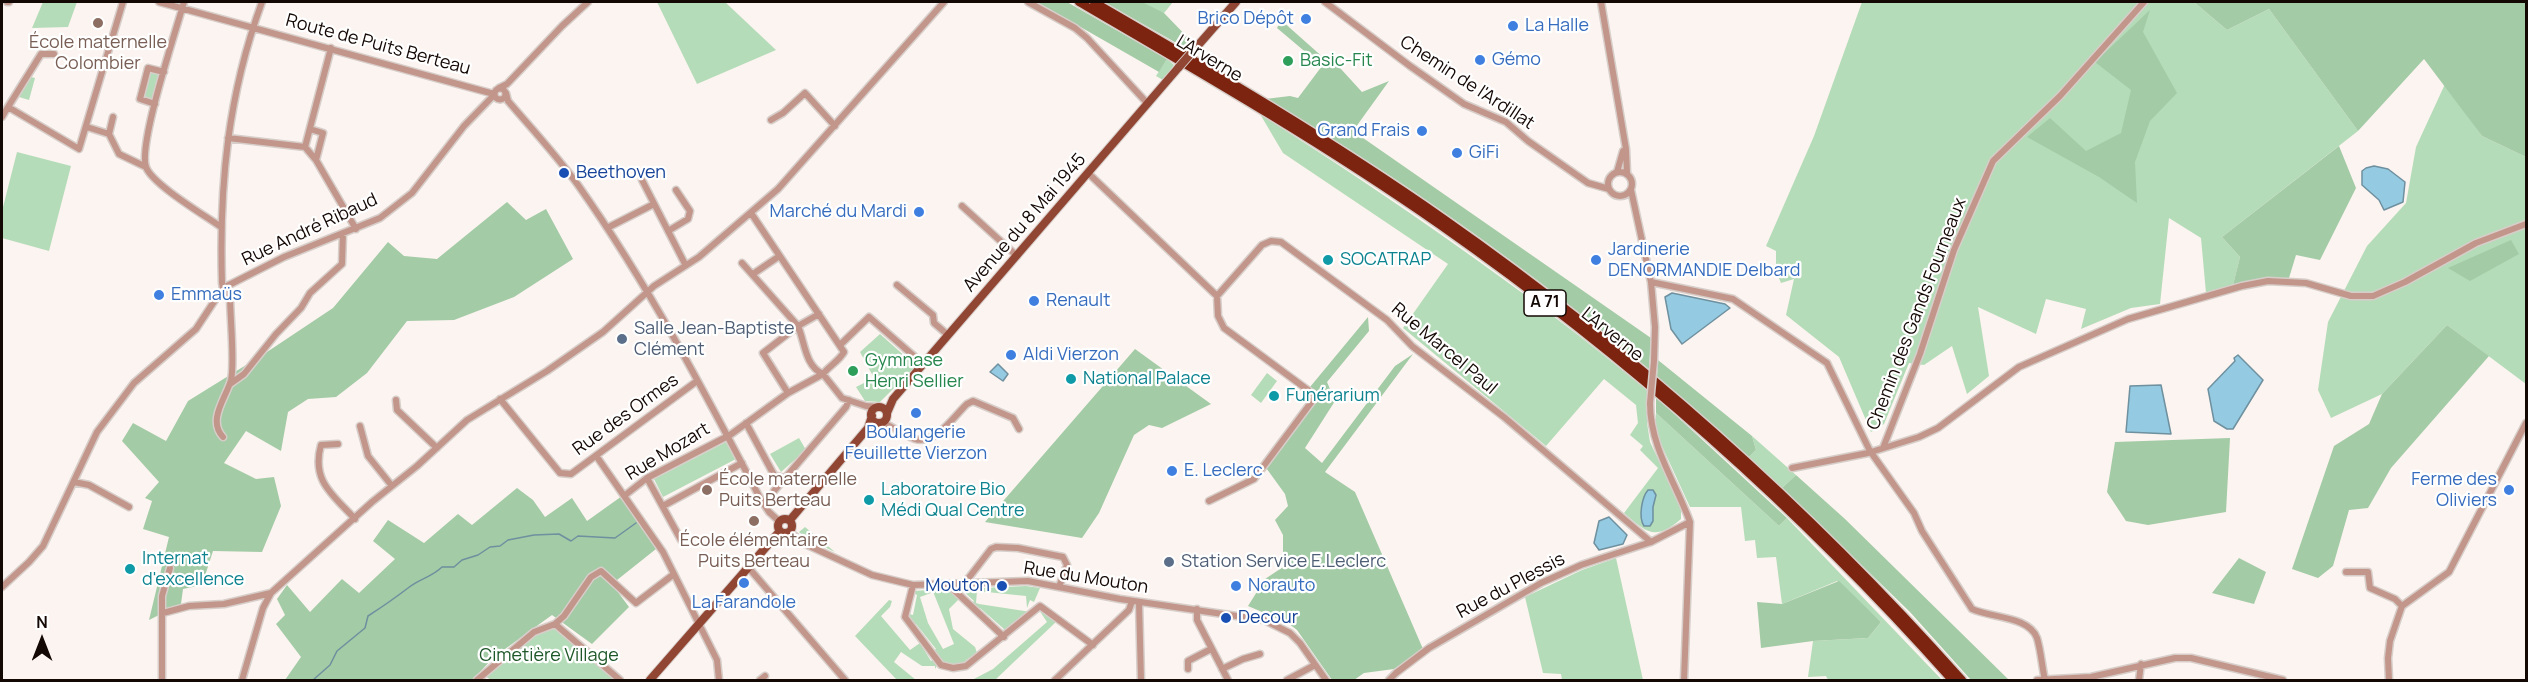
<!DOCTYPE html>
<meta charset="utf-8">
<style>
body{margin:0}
#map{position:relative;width:2528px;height:682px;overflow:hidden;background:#fcf4f0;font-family:Manrope,sans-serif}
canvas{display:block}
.frame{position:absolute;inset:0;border:3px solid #140804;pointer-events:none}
.north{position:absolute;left:12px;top:610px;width:60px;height:60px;-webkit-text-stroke:4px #fff;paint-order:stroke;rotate:0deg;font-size:16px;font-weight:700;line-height:24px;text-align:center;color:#140804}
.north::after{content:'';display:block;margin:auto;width:21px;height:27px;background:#140804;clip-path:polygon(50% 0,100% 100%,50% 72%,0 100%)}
</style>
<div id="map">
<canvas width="2528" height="682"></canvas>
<div class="frame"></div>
<div class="north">N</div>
</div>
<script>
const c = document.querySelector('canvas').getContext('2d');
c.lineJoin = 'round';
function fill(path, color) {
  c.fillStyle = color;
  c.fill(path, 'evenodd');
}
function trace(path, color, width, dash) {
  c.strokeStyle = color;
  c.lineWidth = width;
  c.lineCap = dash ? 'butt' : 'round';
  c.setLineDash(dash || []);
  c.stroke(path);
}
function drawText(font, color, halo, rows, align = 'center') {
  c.font = font + ' Manrope,sans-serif';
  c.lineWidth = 4.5;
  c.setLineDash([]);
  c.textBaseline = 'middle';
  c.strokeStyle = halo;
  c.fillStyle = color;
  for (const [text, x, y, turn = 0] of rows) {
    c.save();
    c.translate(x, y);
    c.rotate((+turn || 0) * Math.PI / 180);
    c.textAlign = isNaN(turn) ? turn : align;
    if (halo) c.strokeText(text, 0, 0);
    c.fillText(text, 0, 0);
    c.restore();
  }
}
const green = new Path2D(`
 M43,2H77L68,27L32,28Z
 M657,2H725L776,50L697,84Z
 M1121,2H1173L1164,13Z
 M1862,2H2194L2227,30L2269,9L2358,131L2222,237L2240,257L2233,285L2206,293L2201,238L2169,218L2160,304L2131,308L2081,329L2086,309L2046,299L2036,334L1978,307L1989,376L1967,394L1952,346L1924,365L1909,363L1884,424L1871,432L1839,357L1786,315L1794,279L1781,283L1776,271V251L1766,246L1814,136Z
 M1167,59L1174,65L1163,80L1156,76Z
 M149,70L160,73L152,101L142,98Z
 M31,77L35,78L29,100L19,97Z
 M2445,84L2482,136L2526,157V384L2447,325L2382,394L2331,418L2318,390L2328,322L2367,246L2406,203L2416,147Z
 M1260,114C1394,200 1526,290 1648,391L1647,423L1650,442L1681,507V519C1655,542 1646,532 1624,513L1658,468L1640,450L1643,446L1630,435L1638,423L1636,405L1604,379L1546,446L1403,328L1448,264L1283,153Z
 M17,152L71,166L49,251L2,238V211Z
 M880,334L916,366L880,402L865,401L856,387L874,378L860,352Z
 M1267,373L1277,381L1261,403L1251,395Z
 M1656,413L1779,526L1787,518L1942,680H1828L1826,676L1808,677L1813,641L1868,638L1881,622L1837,581L1782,604L1776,557L1757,558L1755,540L1745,541L1741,507H1690L1655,431Z
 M1752,436L1796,475L1782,488L1748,458L1756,450Z
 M799,438L806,450L781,472L770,454Z
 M726,442L736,459L663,497L654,479Z
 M805,527L835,552L807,539L799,532Z
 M1616,558L1643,680H1562L1561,674L1543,673L1525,597L1582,570Z
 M1026,586L1040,588L1034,602L1030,600L1027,608L1026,596L977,591L976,603L979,604L1031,612L1005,633L1002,632L1004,629L980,608L978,610L971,604L974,601L961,589Z
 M950,588L959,599L949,609L953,629L975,647L977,653L966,660L967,663L951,665L942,662L933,651L936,649L916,624L913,625L908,618L909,614L913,615L917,595L913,593L914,591L928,590L931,593L920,597L928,623L943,649L954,644L932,589Z
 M889,600L892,601L890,607L881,616L910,650L920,643L931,661L934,659L938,664L935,669V666H922L901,652L894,662L916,680H897L855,636Z
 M1039,610H1042L1057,621L995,680H972L993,669L1047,622Z
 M555,627L617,680H491L485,676L535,634Z`);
const forest = new Path2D(`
 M1037,2H1067L1167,59L1159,72Z
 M1104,2H1142L1164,13L1194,44L1187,49Z
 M2194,2H2526V157L2482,136L2424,59L2358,131L2269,9L2227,30Z
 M2150,10L2143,32L2177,93L2150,121L2135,162L2137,203L2099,177L2027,137L2050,118L2086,151L2121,133L2131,90L2095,62Z
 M1281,20L1326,60L1330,57L1362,92L1389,81L1353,131L1651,338L1649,369C1528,269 1402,177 1265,99L1290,96L1298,98L1322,66L1277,28Z
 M2339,146L2356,188L2320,260L2296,255L2289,278H2271L2233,285L2240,257L2222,237Z
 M507,202L526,220L546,209L573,259L514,297L454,320L407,321L367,373L336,397L308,399L288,412L281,451L246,431L224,463L256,479L274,477L281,506L262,552L213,551L202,585L183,589L181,604L149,620L169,537L143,529L152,501L145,498L159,482L122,441L133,423L166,441L188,401L267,352L333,308L388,242L404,256L437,259Z
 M2511,240L2519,254L2470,281L2448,268Z
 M1368,317L1369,331L1327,382L1335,401L1305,448L1322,463L1395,366L1413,354L1325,472L1355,492L1423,649L1394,669L1364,673L1354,680H1332L1297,630L1288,623L1248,606L1265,579L1283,567V535L1275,520L1288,506L1285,494L1264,465L1316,397L1310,387Z
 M2447,325L2489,356L2391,468L2368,508L2349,510L2333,566L2318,578L2292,569L2334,446L2369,424L2382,394Z
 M1135,349L1211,404L1162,428L1149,425L1134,435L1099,513L1082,538L985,522Z
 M1658,360L1752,436L1756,450L1748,458L1657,377Z
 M1656,397L1787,518L1779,526L1656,413Z
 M2230,438L2226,512L2148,525L2126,521L2107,492L2115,442Z
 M1796,475L1845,519L2009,680H1971L1910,612L1782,488Z
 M517,488L533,500L545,517L572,498L587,521L622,496L656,549L612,584L629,607L592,644L552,615L494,657L477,675L481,680H285L301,657L276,624L285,615L277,599L287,585L310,612L342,579L359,593L395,559L373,541L388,520L424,543L458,514L472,525Z
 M2239,558L2266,572L2254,604L2212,593Z
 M1839,581L1881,622L1868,638L1813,641L1761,648L1757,602L1782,604Z`);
const water = new Path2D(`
 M2374,166L2388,169L2405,182L2403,202L2384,210L2379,200L2362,185V171L2366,168Z
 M1672,293L1725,304L1730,308L1682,344L1671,329L1665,297Z
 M2238,355L2263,380L2233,429H2227L2214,421L2208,389L2235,361L2234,358Z
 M998,364L1008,374L1003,381L990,372Z
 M2161,385L2171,434L2126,432L2130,386Z
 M1648,490H1653L1656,495L1653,507V521L1650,526H1644C1638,517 1642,497 1648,490Z
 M1609,517L1627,535L1623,544L1599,550L1594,543L1599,521Z`);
const stream = new Path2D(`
 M313,680L330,665L337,651L365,628L368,616C382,607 395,598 408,588C419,579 432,577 442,567H454L462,560L478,555L490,547L500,546L508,540L534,535L559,534L571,541L578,536L615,538L636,523`);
const minor = new Path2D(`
 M7,2H9
 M159,2L494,94
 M184,2C176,31 138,144 146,167C152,184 204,215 221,227
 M1028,2L1075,28L1087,38L1148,104
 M1325,2L1410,66L1464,104L1506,122L1528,141L1588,183L1609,189
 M1601,2L1626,149L1627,173
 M331,48L305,147L316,160L356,229
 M54,54H41L8,107L79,149L123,2
 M499,88L507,84L562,26L588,2
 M494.5 94a5.5 5.5 0 1 1 11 0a5.5 5.5 0 1 1-11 0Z
 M506,93L508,101C532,129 557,156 578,185C648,284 704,391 760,498L769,512L780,522
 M155,104L140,99L148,68L164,72
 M2,117L8,107
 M771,120L783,113L805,93L835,126
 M87,127L109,134L119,154L146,167
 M310,129L323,133L316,160
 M109,134L113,117
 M228,138L305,147
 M1617,172L1623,151
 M1608 184a12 12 0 1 1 24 0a12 12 0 1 1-24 0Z
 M1088,173L1217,296L1218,316L1224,328L1316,396L1254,479L1209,501
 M642,180L685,264
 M1631,190L1651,282L1655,327L1654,361
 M962,206L1017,256
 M751,213L844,352C839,361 829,366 823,374C805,366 805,343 798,326L763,353L788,393
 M607,228L654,204
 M668,231L688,219L690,211L676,190
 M742,263L798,326L819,314
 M753,274L778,257
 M1651,282L1733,299L1827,363L1870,451L1914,513L1922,531L1972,609C1991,618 2029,616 2037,638C2041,651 2042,667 2045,680
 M897,285L933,315L934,323L948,335
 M1217,296L1262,245L1271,241L1281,242L1387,320L1412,346L1504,417L1651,542
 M840,345L869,317L923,364
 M230,384L244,374L276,334L301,308L310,293L342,264L343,233
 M500,399L560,473L571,474L697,381
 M396,400L397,410L437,448
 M1650,403C1650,447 1676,483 1690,522L1684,680
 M881,422C893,427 904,435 915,439C936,445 954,416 967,404L973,401L1013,418L1019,429
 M746,423L774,475L784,478
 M360,426L368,456L392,486
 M223,437C207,420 226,398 231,380C235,363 230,317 230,296L223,288L222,283C219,184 228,95 262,2
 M338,444L321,445C311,481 333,495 355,519
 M1883,448L1920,354L1954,250L1993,161L2060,96L2144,2
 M597,457L663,552L717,660L719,680
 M1792,468L1868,453L1919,437L1938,428L2019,367L2128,319L2242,286L2268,281L2306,283L2351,296H2373L2405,282L2476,243L2526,224
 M647,478L681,540
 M74,482L89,485L129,507
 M774,491L846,407L849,400
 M624,496L647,478L730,435L788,393L823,374L842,398L866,406L878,407
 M663,506L742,463
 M790,532L805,544L872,575L913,585L1028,581L1120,599L1264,620L1290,633L1300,643L1326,680
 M748,567L845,680
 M2346,572H2368L2370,588L2395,599L2402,606
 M964,584L991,549L996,547L1018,548L1063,557L1067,565L1059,587
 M913,585L905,617L941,665L953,668L966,666L1040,606L1093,645
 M953,585L954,590L1004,637
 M2,587L29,562L43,546L97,432L134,383L196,329L223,288L284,257L380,218L412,193L464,126L494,95
 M1139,602L1141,680
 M1197,609V620L1228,680
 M163,613L189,606L224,604L271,593
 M555,624L620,680
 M1188,669V661L1211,649
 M1222,669L1243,659L1260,654
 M162,680V596L170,568
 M242,680L263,608L271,593L372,502L417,466L467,420L547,371L603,332L654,286L699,257L778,189L944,2
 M477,680L534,632L555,624L564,616L591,577L601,571L636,603L674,574
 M760,680L765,676
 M1055,680L1129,610L1132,601
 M1287,680L1315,665
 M1389,680L1396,673L1429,648L1541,583L1581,565L1651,542L1690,522
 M2037,680L2091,677L2175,658H2191L2283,680
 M2139,680L2141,664
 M2389,680L2388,658L2390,641L2402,606L2449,572L2526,423`);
const major = new Path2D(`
 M1193,51L1236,2
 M871 415a8 8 0 1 1 16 0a8 8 0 1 1-16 0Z
 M887,413L893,399L1179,67
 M778 526a7 7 0 1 1 14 0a7 7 0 1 1-14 0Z
 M790,520L868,428L872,416
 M650,680L780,531`);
const highway = new Path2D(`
 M1079,2C1201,73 1324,144 1440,225C1627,356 1800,509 1952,680
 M1094,2C1213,71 1331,140 1444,219C1634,352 1808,507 1962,680`);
const minorBridge = new Path2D(`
 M1650,403L1654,361`);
const majorBridge = new Path2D(`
 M1179,67L1193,51`);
const markers = [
 [1306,19,6,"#3f7fe0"],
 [98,23,6,"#8d6e63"],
 [1513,26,6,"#3f7fe0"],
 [1480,60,6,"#3f7fe0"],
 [1288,61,6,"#2e9e5b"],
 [1422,131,6,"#3f7fe0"],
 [1457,153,6,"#3f7fe0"],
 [564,173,6,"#1a4fb4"],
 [919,212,6,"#3f7fe0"],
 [1328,260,6,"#0f9aa8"],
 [1596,260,6,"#3f7fe0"],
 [159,295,6,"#3f7fe0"],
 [1034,301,6,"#3f7fe0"],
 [622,339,6,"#5c6f8a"],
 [1011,355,6,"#3f7fe0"],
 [853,371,6,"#2e9e5b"],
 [1071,379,6,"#0f9aa8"],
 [1274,396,6,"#0f9aa8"],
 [916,413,6,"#3f7fe0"],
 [1172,471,6,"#3f7fe0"],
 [707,490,6,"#8d6e63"],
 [2509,490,6,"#3f7fe0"],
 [869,500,6,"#0f9aa8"],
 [754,521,6,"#8d6e63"],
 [1169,562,6,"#5c6f8a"],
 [130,569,6,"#0f9aa8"],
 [744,583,6,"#3f7fe0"],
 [1002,586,6,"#1a4fb4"],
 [1236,586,6,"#3f7fe0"],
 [1226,618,6,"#1a4fb4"]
];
const shields = [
 [1545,303,42]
];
const shieldNames = [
 ["A 71",1545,303]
];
const shopNames = [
 ["Brico Dépôt",1294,19,"right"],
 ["La Halle",1525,26],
 ["Gémo",1492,60],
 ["Grand Frais",1410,131,"right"],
 ["GiFi",1469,153],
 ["Marché du Mardi",907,212,"right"],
 ["Jardinerie",1608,250],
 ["DENORMANDIE Delbard",1608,271],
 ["Emmaüs",171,295],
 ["Renault",1046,301],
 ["Aldi Vierzon",1023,355],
 ["Boulangerie",916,433,"center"],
 ["Feuillette Vierzon",916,454,"center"],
 ["E. Leclerc",1184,471],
 ["Ferme des",2497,480,"right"],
 ["Oliviers",2497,501,"right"],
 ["Norauto",1248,586],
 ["La Farandole",744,603,"center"]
];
const educationNames = [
 ["École maternelle",98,43],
 ["Colombier",98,64],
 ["École maternelle",719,480,"left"],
 ["Puits Berteau",719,501,"left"],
 ["École élémentaire",754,541],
 ["Puits Berteau",754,562]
];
const streetNames = [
 ["Route de Puits Berteau",378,45,15],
 ["L'Arverne",1209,59,31],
 ["Chemin de l'Ardillat",1467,83,33],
 ["Avenue du 8 Mai 1945",1025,223,-49],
 ["Rue André Ribaud",310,230,-25],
 ["Chemin des Gands Fourneaux",1917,314,-69],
 ["L'Arverne",1612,335,39],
 ["Rue Marcel Paul",1444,349,40],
 ["Rue des Ormes",626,415,-36],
 ["Rue Mozart",668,452,-31],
 ["Rue du Mouton",1086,578,9],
 ["Rue du Plessis",1511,586,-28]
];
const leisureNames = [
 ["Basic-Fit",1300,61],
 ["Gymnase",865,361],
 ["Henri Sellier",865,382]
];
const transitNames = [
 ["Beethoven",576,173],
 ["Mouton",990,586,"right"],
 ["Decour",1238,618]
];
const cultureNames = [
 ["SOCATRAP",1340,260],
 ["National Palace",1083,379],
 ["Funérarium",1286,396],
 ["Laboratoire Bio",881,490],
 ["Médi Qual Centre",881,511],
 ["Internat",142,559],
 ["d'excellence",142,580]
];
const serviceNames = [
 ["Salle Jean-Baptiste",634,329],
 ["Clément",634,350],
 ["Station Service E.Leclerc",1181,562]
];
const parkNames = [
 ["Cimetière Village",549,656]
];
fill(green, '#b5dcb8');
fill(forest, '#a3cba6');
fill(water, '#94cbe2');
trace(water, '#6e909f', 1.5);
trace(stream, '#6e909f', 1.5);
trace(minor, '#d7ceca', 9);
trace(major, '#d7ceca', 10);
trace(highway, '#d7ceca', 11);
trace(minor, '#c3968b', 6);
trace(major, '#914533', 8);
trace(highway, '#7c2410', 8);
trace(minorBridge, '#d7ceca', 9, []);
trace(majorBridge, '#d7ceca', 10, []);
trace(minorBridge, '#c3968b', 6);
trace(majorBridge, '#914533', 8);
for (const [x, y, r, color] of markers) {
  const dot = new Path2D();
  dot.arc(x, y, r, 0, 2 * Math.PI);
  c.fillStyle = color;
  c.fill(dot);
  trace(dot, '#fff', 2);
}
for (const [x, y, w] of shields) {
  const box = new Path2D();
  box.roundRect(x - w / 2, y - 13, w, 26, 4.5);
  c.fillStyle = '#fff';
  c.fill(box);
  trace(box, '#140804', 1.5);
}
drawText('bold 16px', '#140804', null, shieldNames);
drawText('18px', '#366cbe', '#fff', shopNames, 'left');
drawText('18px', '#785e54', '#fff', educationNames);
drawText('18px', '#140804', '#fff', streetNames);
drawText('18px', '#27864d', '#fff', leisureNames, 'left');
drawText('18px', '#164399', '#fff', transitNames, 'left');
drawText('18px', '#0d838f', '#fff', cultureNames, 'left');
drawText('18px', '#4e5e75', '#fff', serviceNames, 'left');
drawText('18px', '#1e5728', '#fff', parkNames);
</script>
